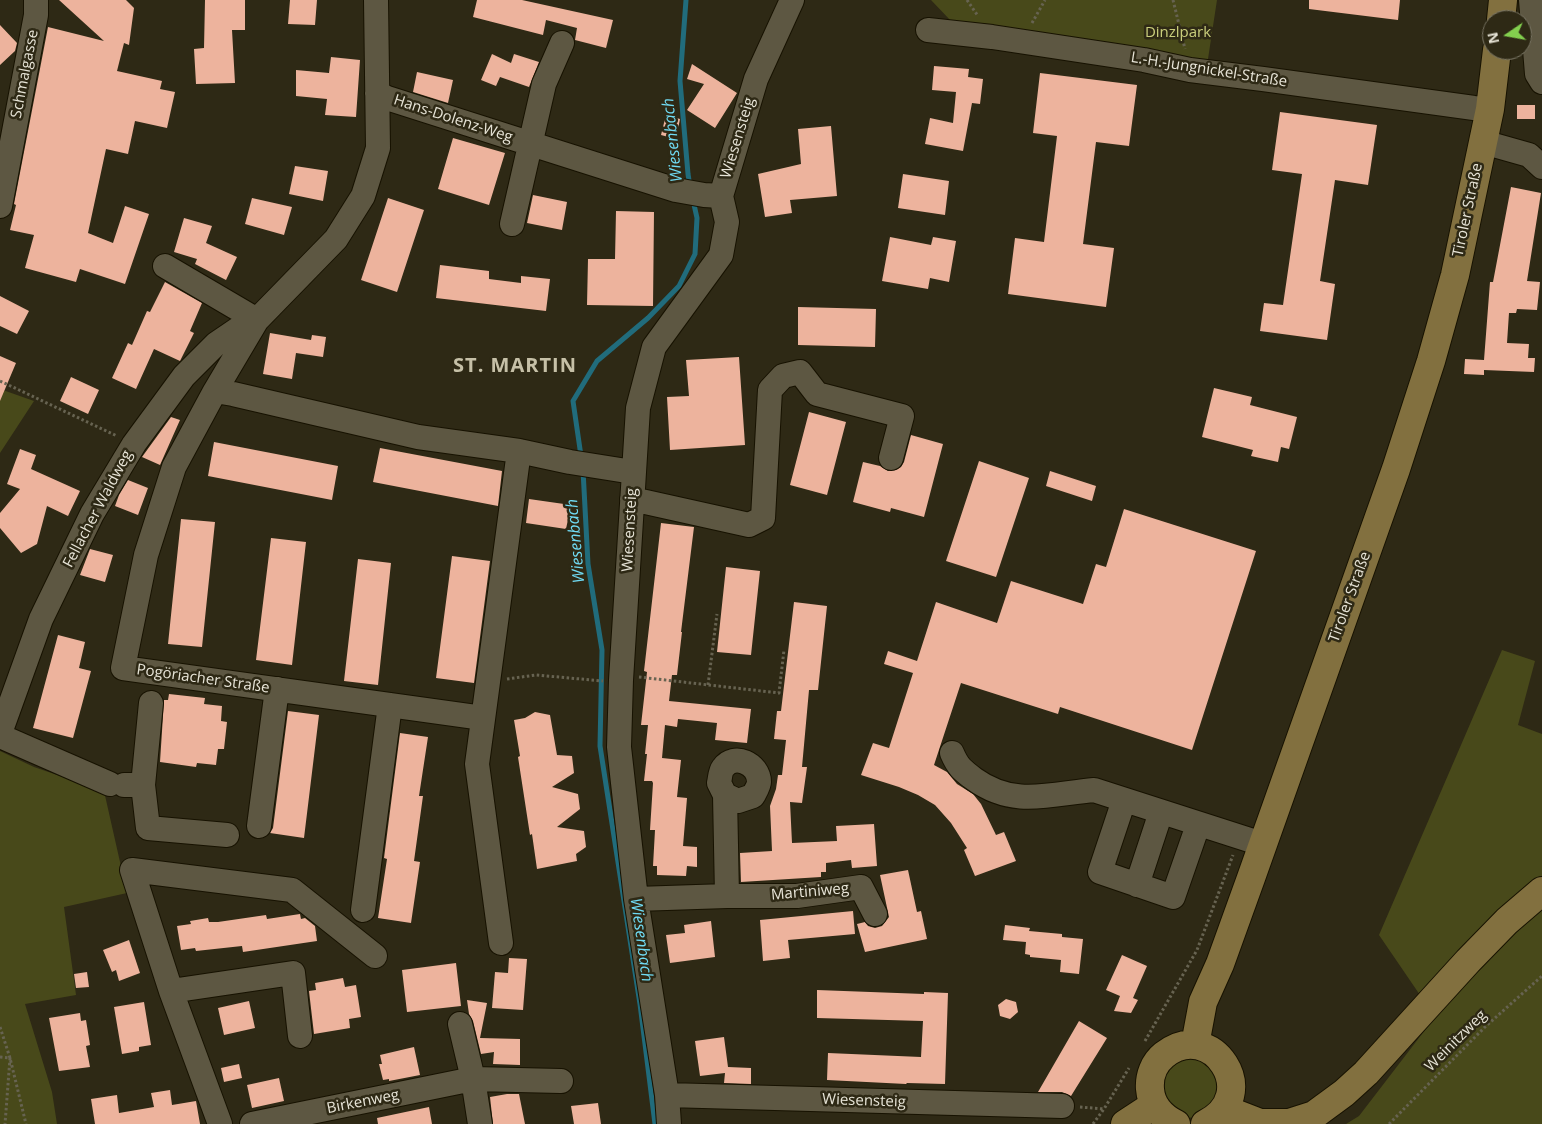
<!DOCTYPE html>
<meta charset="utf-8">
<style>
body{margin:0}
#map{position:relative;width:1542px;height:1124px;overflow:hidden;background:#2e2915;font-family:"Open Sans",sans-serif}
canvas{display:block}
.north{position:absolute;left:1482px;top:10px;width:50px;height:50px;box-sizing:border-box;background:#2e2915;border:1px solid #787463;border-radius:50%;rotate:258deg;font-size:14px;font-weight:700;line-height:20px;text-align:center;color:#e7e4d7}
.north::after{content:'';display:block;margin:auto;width:18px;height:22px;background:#83d04e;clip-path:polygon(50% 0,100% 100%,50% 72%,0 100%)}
</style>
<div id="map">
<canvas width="1542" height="1124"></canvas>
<div class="north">N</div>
</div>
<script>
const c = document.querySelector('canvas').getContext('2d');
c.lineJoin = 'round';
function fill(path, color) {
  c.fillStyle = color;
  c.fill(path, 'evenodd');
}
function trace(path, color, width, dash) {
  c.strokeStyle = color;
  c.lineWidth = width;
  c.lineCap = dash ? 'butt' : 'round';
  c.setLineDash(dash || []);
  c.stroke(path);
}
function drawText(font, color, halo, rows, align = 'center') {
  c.font = font + ' "Open Sans",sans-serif';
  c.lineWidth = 5;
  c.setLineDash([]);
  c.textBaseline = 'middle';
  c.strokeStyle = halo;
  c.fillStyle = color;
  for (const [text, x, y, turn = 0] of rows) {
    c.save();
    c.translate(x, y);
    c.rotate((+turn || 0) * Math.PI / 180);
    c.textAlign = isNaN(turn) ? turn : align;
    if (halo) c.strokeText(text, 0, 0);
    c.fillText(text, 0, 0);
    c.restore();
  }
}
const green = new Path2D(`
 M931,0H1217L1206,72L951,21Z
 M0,389L34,401L0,453Z
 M1502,650L1535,661L1518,725L1542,734V1124H1346L1359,1116L1435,1017L1379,935Z
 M0,751L34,767L104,791L127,893L64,907L76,995L25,1004L52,1092L57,1124H0Z
 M1207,1056L1224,1089L1200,1117L1184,1118L1158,1093L1170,1059Z`);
const stream = new Path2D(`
 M686,0L680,81L688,174L690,187
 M581,456L573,401L597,361L648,318L679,286L695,254L697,218L693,200
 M583,470L588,564L602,650L600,746L640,1004L655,1124`);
const building = new Path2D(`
 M59,0H126L134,8L129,45L124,43L117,71L162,81L160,89L175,92L167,128L135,121L128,154L106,149L88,233L113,243L125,206L149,214L125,284L80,269L76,282L25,268L34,235L10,230L16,205L14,204L48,27L104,41Z
 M205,0H245V30H232L235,83L196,84L194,49L204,48Z
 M290,0H317L315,25L288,24Z
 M477,0H522L613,20L606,48L575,40L577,28L546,20L543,35L473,17Z
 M1309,0H1400L1398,20L1309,9Z
 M0,25L17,43L15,51L0,65Z
 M492,54L511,63L514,54L539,62L529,87L500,77L496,86L481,80Z
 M331,57L360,60L356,117L325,115L327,99L296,96V70L329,73Z
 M692,64L737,93L715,128L687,110L704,84L687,79Z
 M934,66L969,69L968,77L983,79L980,104L972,103L963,151L925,144L930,118L953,123L956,92L932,90Z
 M417,72L453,80L448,103L413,92Z
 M1040,73L1137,85L1129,146L1096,142L1083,244L1114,248L1106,307L1008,294L1015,238L1044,242L1057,136L1033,133Z
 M1517,105H1535V119H1517Z
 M1280,112L1377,125L1368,185L1335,180L1320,281L1335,284L1327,340L1260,331L1264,303L1283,305L1302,174L1272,170Z
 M666,115L680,119L676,139L661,135Z
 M831,126L837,196L790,200L792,213L765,217L758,174L801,164L798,129Z
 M453,138L505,153L489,205L438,189Z
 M295,166L328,171L323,201L289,194Z
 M903,174L949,181L945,215L898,208Z
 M1511,187L1541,193L1527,281L1540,282L1537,310L1517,309L1516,313H1509L1507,343L1529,344L1528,358H1535L1534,372L1484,370V375L1464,374L1465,359L1484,360L1490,282H1493Z
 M533,195L567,202L562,230L527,223Z
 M252,198L292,207L284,235L245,224Z
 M388,198L424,210L397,292L361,280Z
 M616,211L654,212L653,306L587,305L588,259H615Z
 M184,218L212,226L206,243L237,257L226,280L195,264L197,259L174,252Z
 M890,237L931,245L933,237L956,241L949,282L930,278L928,289L882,281Z
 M440,265L489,271V279L521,283V276L550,279L546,311L436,298Z
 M165,282L202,303L190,331L194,333L180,361L154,349L136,389L112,378L128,343L132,345L147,311L150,312Z
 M0,296L29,311L17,334L0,326Z
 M798,307L876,309L875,347L798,345Z
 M270,333L311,340L312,335L326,337L323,357L296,353L292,379L263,374Z
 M0,356L16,363L0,401Z
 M739,357L745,445L670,450L667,397L689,396L686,360Z
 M71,377L99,390L88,414L60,401Z
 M1214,388L1252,397L1250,405L1297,417L1289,449L1281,447L1278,462L1251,456L1253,450L1202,437Z
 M809,412L846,422L827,495L790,485Z
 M171,417L180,420L160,465L142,457Z
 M911,435L943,444L924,517L891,508L890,512L853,502L863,462L880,466L888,471L896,470L901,467L904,462Z
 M214,442L338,466L332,500L208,476Z
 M380,448L502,471L498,506L373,482Z
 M20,449L36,455L31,469L80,491L68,516L47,506L37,544L21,553L0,528V513L20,489L7,484Z
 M979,461L1029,478L996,577L946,561Z
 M1050,471L1096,486L1092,501L1046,486Z
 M128,480L148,488L138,515L115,506L119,495Z
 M529,499L571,505L566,529L526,523Z
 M1124,509L1256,551L1192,750L1060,707L1058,714L961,683L934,765L947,772L957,784L973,794L981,804L996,835L1004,832L1016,861L975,876L964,850L967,848L951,823L935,805L918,795L899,787L861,775L873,743L889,748L913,673L884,664L888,651L917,661L936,602L997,623L1011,581L1083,604L1096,564L1106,567Z
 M181,519L215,522L202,647L168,644Z
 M661,523L694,527L681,632H682L677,675H672L669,701L751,709L747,743L715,740L717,723L678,719L677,727L665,725L662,758L681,760L677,797L687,798L683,846L697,847V867L687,866L686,876L657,875V866H653L655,830H650L653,783L652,781H644L647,754H645L648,725H641L647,672L644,671Z
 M271,538L306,542L292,665L256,660Z
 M90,549L113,555L105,582L80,575Z
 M452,556L490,561L474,683L436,678Z
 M358,559L391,563L378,685L344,681Z
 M726,567L760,571L751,655L717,652Z
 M794,602L827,606L818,690H809L802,767H807L802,803L790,802L792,843L837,841L836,826L874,824L877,866L852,868L851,860L826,863V872H821V877L741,882L740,853L772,851L770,806L776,789L778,775H782L786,740L774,739L777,711H781Z
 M58,635L85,642L79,668L91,671L73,738L33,728Z
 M169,694L205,698L204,704L222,706L221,721L227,722L224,749H218L216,765L197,763L196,767L160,762L164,700H168Z
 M288,711L319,715L304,838L270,833L273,828Z
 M535,712L550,715L557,755L572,756L574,773L552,787L578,794L580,809L557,827L584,831L586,847L576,854L577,861L537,869L532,834L530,835L518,757L520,756L514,720L525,718Z
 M400,733L428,737L419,796H423L414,861L420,862L411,923L378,918L387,859L384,858Z
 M908,870L917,912L921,911L927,939L865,952L857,924L865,922L868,926L875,928L882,926L889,917L880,875Z
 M853,911L855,934L788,940L790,958L763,961L760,920Z
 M300,914L301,919L305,918L315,926L317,941L243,952L242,946L196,951L195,948L181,950L177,926L191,924L190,921L208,918L209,922H218L266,915L267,919Z
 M711,921L715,957L670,963L666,935L685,933L684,925Z
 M1005,925L1030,928L1029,931L1062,934V937L1083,939L1079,974L1060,972L1061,960L1030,957V955L1025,954L1026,942L1003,940Z
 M129,940L140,973L119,981L116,970L112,972L103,950Z
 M1122,955L1147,966L1133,998L1138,1000L1131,1013L1114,1011L1120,996L1106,990Z
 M509,958L527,959L523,1010L492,1008L495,972L508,973Z
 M456,963L461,1006L407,1012L402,970Z
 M87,972L89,987L76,988L74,974Z
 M343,978L345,987L356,985L361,1017L349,1019L350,1028L314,1034L309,991L316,990L315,983Z
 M817,990L924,994V992L948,993L945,1084L907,1083L906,1084L827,1080L828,1053L921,1057L923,1021L817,1018Z
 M1006,999L1016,1002L1018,1012L1010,1019L1000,1016L998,1005Z
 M467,1000L487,1003L480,1038L520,1039V1065L493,1064L494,1052L481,1054L473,1021L469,1014Z
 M249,1001L255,1028L224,1035L218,1008Z
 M144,1002L151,1045L139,1047V1051L122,1054L114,1007Z
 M80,1013L81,1021L86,1020L90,1045L86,1046L90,1067L59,1071L49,1018Z
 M1079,1021L1107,1038L1071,1096L1062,1092H1038Z
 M724,1037L728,1067L751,1068V1084L724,1083L725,1073L700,1076L695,1041Z
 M414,1047L420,1075L389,1081V1079L383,1080L379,1064H382L380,1055Z
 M239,1064L242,1078L224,1082L221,1068Z
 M279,1078L284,1101L252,1108L247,1085Z
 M170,1090L172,1105L196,1101L200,1124H95L91,1099L117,1095L119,1113L154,1107L151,1093Z
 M507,1094H519L525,1124H493L490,1097Z
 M598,1103L601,1124H574L571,1106Z
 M429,1107L432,1124H378L377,1118Z`);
const path = new Path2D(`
 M967,0L978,16
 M1173,0L1185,49
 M1032,23L1045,0
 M0,381L117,436
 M639,677L779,693L784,650
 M507,679L536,675L603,681
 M708,685L717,614
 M0,1027L10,1058L26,1124
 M1145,1041L1197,950L1233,855
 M0,1057L10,1058L5,1124
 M1080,1107L1104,1109
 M1093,1124L1104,1109L1129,1068
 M1389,1124L1485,1027L1542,976`);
const minor = new Path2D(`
 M376,0L378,148L363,196L336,239L257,320L215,391L174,467L146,555L123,668L483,718
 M1531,0L1537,74L1542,82
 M928,30L992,37L1144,60L1190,70L1263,79L1474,108L1490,109
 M377,93L387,98L676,190L704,195L721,196
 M1483,142L1529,155L1542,167
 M0,206L36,15V0
 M512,224L544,84L562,43
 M165,266L257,320
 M215,391L233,394L418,437L519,451L570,462L633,472
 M632,499L749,525L763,518L770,390L783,376L800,372L817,394L902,416L891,458
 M0,733L41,619L92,514L134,444L184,376L216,344L241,327L252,328
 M0,736L110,784
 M952,753C958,767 962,770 974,779C1014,808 1050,794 1094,790L1262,844
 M124,785H143L148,828L227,835
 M143,785L151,703
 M725,795L738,801L753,796C755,792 759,786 759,782C759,764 734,752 723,768C720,772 720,779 719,783L725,795L727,896
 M1124,800L1100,872L1173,897L1198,825
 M259,826L277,689
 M1137,885L1161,812
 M636,899L727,896H797L861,887L875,914
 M363,910L390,705
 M501,943L477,764L519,451
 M171,991L293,973L300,1036
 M460,1024L473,1079L561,1081
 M667,1095L1062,1106
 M220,1124L171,991L132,870L292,890L375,956
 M252,1124L473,1079L480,1124
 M669,1124L667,1095L636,899L619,747L621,680L638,408L654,347L721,255L727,222L721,196L756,79L792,0`);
const major = new Path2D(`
 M1501,20L1503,0
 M1195,1045L1203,1002L1220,964L1251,878L1396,469L1431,361L1455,275L1490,109L1497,50
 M1224,1109L1260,1123H1289L1314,1115L1344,1093L1366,1073L1468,961L1507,921L1542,891
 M1125,1124L1154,1105
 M1176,1124C1162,1117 1151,1105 1150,1089C1149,1076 1154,1063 1164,1055C1211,1017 1264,1095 1205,1124`);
const parkNames = [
 ["Dinzlpark",1178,33]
];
const streetNames = [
 ["L.-H.-Jungnickel-Straße",1209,70,9],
 ["Schmalgasse",25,74,-79],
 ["Hans-Dolenz-Weg",453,119,18],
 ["Wiesensteig",738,138,-73],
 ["Tiroler Straße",1468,210,-78],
 ["Fellacher Waldweg",98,509,-62],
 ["Wiesensteig",630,530,-87],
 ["Tiroler Straße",1350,597,-70],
 ["Pogöriacher Straße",203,679,8],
 ["Martiniweg",810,892,-5],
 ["Weinitzweg",1456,1041,-45],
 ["Wiesensteig",864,1101,2],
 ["Birkenweg",363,1102,-11]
];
const waterNames = [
 ["Wiesenbach",673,140,-96],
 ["Wiesenbach",576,541,-95],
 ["Wiesenbach",641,940,82]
];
const districtNames = [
 ["ST. MARTIN",515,366]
];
fill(green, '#48491a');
trace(stream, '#216c7c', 5);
fill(building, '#edb39d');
trace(minor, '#171201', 26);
trace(major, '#171201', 30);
trace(path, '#676351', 3, [2.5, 2.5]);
trace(minor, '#5d5742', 24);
trace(major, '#82703f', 28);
drawText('15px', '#cace7c', '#2e2915', parkNames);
drawText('15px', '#e7e4d7', '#2e2915', streetNames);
drawText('italic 16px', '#70dbf4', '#2e2915', waterNames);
c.letterSpacing = '1px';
drawText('bold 20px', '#c6c0a7', '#2e2915', districtNames);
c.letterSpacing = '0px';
</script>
